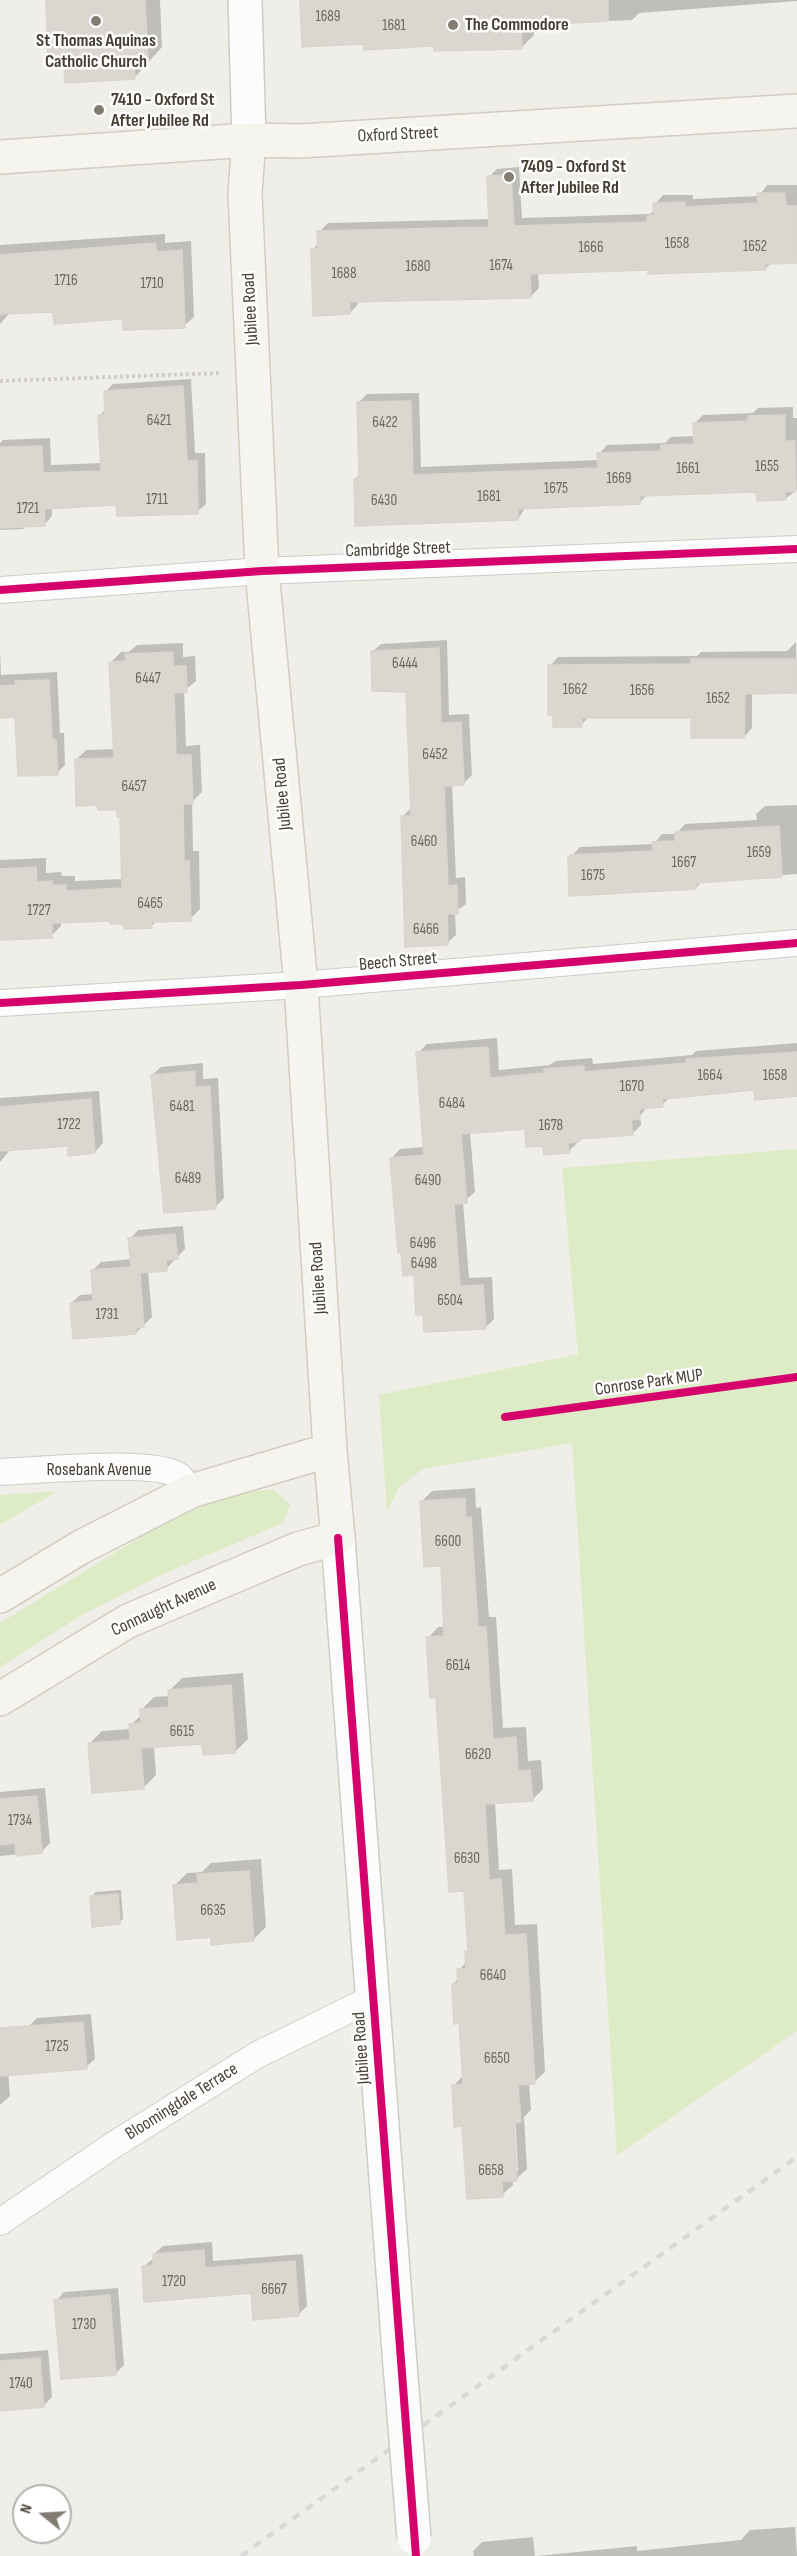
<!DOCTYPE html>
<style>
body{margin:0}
#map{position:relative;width:797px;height:2556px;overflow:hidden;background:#f0eee8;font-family:"Sofia Sans Condensed",sans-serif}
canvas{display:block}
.north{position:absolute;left:12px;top:2484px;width:60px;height:60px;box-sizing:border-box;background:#fff;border:2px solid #b5b2ae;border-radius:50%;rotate:288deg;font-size:16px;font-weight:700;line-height:24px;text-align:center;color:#473f34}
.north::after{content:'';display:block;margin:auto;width:21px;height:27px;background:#827c73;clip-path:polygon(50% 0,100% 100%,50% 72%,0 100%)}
</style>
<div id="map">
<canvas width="797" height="2556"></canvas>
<div class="north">N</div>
</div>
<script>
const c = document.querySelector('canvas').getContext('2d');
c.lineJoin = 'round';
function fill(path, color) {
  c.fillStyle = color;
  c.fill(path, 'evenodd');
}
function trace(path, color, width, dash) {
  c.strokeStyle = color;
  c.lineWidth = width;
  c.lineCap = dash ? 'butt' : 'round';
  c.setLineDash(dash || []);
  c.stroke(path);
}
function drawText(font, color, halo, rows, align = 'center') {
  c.font = font + ' "Sofia Sans Condensed",sans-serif';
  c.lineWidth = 5;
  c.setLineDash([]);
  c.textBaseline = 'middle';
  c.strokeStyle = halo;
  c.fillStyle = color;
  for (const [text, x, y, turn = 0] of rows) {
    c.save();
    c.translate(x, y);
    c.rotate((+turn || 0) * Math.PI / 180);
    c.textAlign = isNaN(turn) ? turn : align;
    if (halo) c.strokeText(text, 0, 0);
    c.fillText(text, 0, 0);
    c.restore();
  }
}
const green = new Path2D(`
 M797,1149V2031L617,2155L572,1443L423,1469L399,1487L387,1512L379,1395L578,1354L562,1168Z
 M273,1489L290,1504L283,1523L163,1574L82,1615L0,1667V1623L168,1520L235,1494Z
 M58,1491L0,1525V1495Z`);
const shadow = new Path2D(`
 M48,0H160L162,47L134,78L66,66Z
 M302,0H797V1L639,13L632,20L534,24V35L521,48L365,43Z
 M519,167L522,218L650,214L655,210V204L663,195H693V199L759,196L767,185H797V262L771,263L765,269L538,272L539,288L530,297L358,300V304L350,313L313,249L319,243V232L328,223L490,219L489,177L497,169Z
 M165,234V243L191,241L194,317L184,326L55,310L9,314L0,324V245Z
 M191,379L195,453H205L206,504L197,512L118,504L52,507V516L44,525H27L23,529L0,530V443L3,440L50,438L51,465L102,463L99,416L106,409L105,392L113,384Z
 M419,393L421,467L599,460V454L607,445L665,443L671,437L695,436V423L703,415L753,413L758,408L793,407V418H797V490L785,499L757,491L648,494L640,502L526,507L518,519L355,479L360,474L358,403L367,394Z
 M447,640L449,715L469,714L472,775L463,784H452L456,878L465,877L466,904L455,912L456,935L447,943L402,817L411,808L407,691L372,652L381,644Z
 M796,642L797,692H752V728L744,737L693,716H590L581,725L550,666L558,657L697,656L701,652L787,651Z
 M183,643V657L195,656L196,681L184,691L186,746L200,745L202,792L192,802L193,851H199L200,909L190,919L157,920L151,927L112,920L61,921V926L51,936L0,938V860L46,858V873L61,872L62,876H75V881L123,879L121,815L118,808L76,760L86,750L115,749L111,662L121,652H129L137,645Z
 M0,651L1,675L57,672L60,733H64L65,765L57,773L17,716H0Z
 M797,805V874L702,881L696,888L570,858L580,847L654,844L662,834H676L685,824L757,820L756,814L765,806Z
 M497,1038L499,1070L550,1065L555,1061L592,1058L593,1064L692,1055L696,1051L797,1043V1094L756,1088L670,1097L662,1105L648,1106L640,1116L641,1125L632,1134L582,1138L569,1151L544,1144L526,1128L470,1132L475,1192L463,1202L469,1278L492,1277L494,1319L485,1328L424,1313L391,1159L400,1149L425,1147L418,1053L427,1044Z
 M203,1063V1079L218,1078L224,1198L215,1207L152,1075L161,1067Z
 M99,1091L103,1143L95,1152L69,1145L9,1151L0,1162V1098Z
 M183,1226L185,1249L166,1269L148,1271L152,1317L136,1333L71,1303L80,1295L94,1294L92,1271L101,1262L132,1259L130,1239L138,1230Z
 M475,1488L476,1508L481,1507L489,1617H496L503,1728L526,1727L528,1761L541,1760L543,1789L532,1800L495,1802L499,1870L512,1869L515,1925L537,1924L545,2072L534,2082L529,2083L531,2110L524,2117L527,2169L516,2179L513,2180V2185L502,2195L464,2125L453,2086L464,2075L461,2022L453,1984L459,1978V1970L467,1961L469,1949L465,1889L428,1638L438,1627H445L443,1564L421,1502L432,1491ZM512,2115H515L518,2171H515Z
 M243,1673L248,1739L235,1752L204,1742L154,1746L156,1775L144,1787L90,1743L102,1731L131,1729V1725L142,1714L141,1710L154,1697L170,1696V1690L182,1678Z
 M45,1788L50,1843L41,1852L0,1856V1792Z
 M261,1859L266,1927L253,1940L212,1935L174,1886L187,1873L202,1872L211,1863Z
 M121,1890L123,1919L119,1923L92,1896L96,1892Z
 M91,2014L95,2059L86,2067L29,2026L37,2018Z
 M0,2057H7L10,2096L0,2105Z
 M212,2242L213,2261L303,2254L307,2306L299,2314L252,2292L143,2267L154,2258V2254L163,2246Z
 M118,2288L124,2365L116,2373L56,2301L64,2292Z
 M48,2350L52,2397L43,2406L0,2410V2354Z
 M795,2527L797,2556H537L637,2546V2551L741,2540L750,2530Z
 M533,2537L535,2556H474L473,2551L482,2542Z`);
const building = new Path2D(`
 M46,0H145L148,64L134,65L135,79L65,83L64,68L48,67Z
 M300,0H608V21L521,26L522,49L434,51V46L364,50V44L302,47Z
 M511,175L514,226L647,222V216L654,215L653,203L685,202V207L758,203L757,193H785L786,206H797V263L765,264L766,270L648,274V270L530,274L531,298L350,302V314L313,316L311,249H318L317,231L489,227L487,176Z
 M156,243V252L182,250L185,328L123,330L122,319L54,324L53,312L0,314V255Z
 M183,386L187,461H197L198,514L117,516L116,505L44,509L45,526L0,528V447L42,446L43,473L101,471L98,415H105L104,391Z
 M411,401L413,475L598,468L597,453L661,451V445L694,444L693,423L748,421V416L785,415V441H795L796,491L785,492L786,500L757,501L756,492L640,496V504L518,509V520L355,526L354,479L359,478L357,402Z
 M439,648L441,723L461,722L464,785L444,786L448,886L457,885L458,914H447L448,945L405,947L401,816H411L406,692L372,691L371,651Z
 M173,652V666H186L187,692L174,693L176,755H191L193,804H183L184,861H189L191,921L151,922L152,928L124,929V924H110V921L52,923V938L0,940V869L36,867L37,882L52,881V885H66V891L122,888L120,817H117V810H98L97,805L76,806L75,759L114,758L109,662L126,661L125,654Z
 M691,659H797V693L745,694L744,738H691V718H582V727H553V715H548V665L691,664Z
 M49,680L52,740H56L58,775L18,776L15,717L0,718V686L15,685V681Z
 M779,826L782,877L696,883V889L569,896L568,858L570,855L653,851L652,842L675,841V832Z
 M488,1047L490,1078L544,1073V1069L584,1066V1072L686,1063V1059L797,1052V1096L755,1100L754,1090L662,1099L663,1107L639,1109L640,1119L631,1120L633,1135L579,1139V1142L568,1143L569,1153L544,1155L543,1146L526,1147L525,1129L461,1134L467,1203L454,1204L460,1286L483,1285L486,1329L424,1332L423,1315H416L414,1275L403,1276L401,1253H398L390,1158L424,1155L416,1052Z
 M195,1071V1087L210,1086L216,1209L164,1213L151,1075Z
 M91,1099L95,1153L68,1156V1146L0,1151V1107Z
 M175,1234L178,1259L166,1260L167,1271L140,1273L144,1327L136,1328V1334L73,1339L70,1303L93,1301L91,1270L131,1267L128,1238Z
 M465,1498L466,1518L471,1517L478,1627H486L493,1739L516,1737L518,1771L530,1770L533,1801L485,1804L489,1880L501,1879L505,1935L526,1934L535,2084L518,2085L521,2122L514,2123L517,2181L502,2182L503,2197L467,2199L462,2126L454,2127L452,2085L463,2084L459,2023L454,2024L452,1984L458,1983L457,1969H466L465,1951H468L464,1891L449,1892L436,1698H430L426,1637L444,1636L441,1566L424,1567L420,1501Z
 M231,1685L236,1753L203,1755L202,1744L141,1748L144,1789L92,1793L88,1743L130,1740L129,1724L141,1723L140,1709L169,1707L168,1690Z
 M37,1796L42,1853L16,1856L15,1843L0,1845V1799Z
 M249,1871L254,1941L211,1945V1937L177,1940L173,1885L198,1883L197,1874Z
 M118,1894L120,1924L92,1927L90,1896Z
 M83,2022L87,2069L0,2076V2028Z
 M204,2250L205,2268L295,2261L299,2316L253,2320L251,2293L144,2302L142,2266L153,2265V2254Z
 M110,2295L116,2375L61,2379L54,2300Z
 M40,2358L44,2407L0,2411V2361Z`);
const path = new Path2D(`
 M0,381L221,373`);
const minor = new Path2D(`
 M0,590L262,571L797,549
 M0,1003L301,985L797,943
 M0,1472C33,1471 156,1458 179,1476C183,1480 187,1486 191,1491
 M0,2222L115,2144L257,2055L373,1998`);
const tertiary = new Path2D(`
 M245,0L249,140
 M338,1538L400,2365`);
const secondary = new Path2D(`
 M0,157L249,140L300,141L797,111
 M0,1596L81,1547L191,1491L330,1450
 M0,1699L128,1621L298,1549L338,1538L330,1450L301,985L262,571L245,193L249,140`);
const rail = new Path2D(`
 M241,2556L797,2157`);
const tertiaryBridge = new Path2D(`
 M400,2365L414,2538`);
const cycleway = new Path2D(`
 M0,590L262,571L797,549
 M0,1003L301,985L797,943
 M505,1417L797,1377
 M338,1538L416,2556`);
const markers = [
 [96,21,6,"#827c73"],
 [453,25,6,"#827c73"],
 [99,110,6,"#827c73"],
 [509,177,6,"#827c73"]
];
const numberNames = [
 ["1689",328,17],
 ["1681",394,26],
 ["1658",677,244],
 ["1652",755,247],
 ["1666",591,248],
 ["1674",501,266],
 ["1680",418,267],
 ["1688",344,274],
 ["1716",66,281],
 ["1710",152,284],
 ["6421",159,421],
 ["6422",385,423],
 ["1655",767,467],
 ["1661",688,469],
 ["1669",619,479],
 ["1675",556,489],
 ["1681",489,497],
 ["1711",157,500],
 ["6430",384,501],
 ["1721",28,509],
 ["6444",405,664],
 ["6447",148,679],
 ["1662",575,690],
 ["1656",642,691],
 ["1652",718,699],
 ["6452",435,755],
 ["6457",134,787],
 ["6460",424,842],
 ["1659",759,853],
 ["1667",684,863],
 ["1675",593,876],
 ["6465",150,904],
 ["1727",39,911],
 ["6466",426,930],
 ["1664",710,1076],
 ["1658",775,1076],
 ["1670",632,1087],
 ["6484",452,1104],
 ["6481",182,1107],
 ["1722",69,1125],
 ["1678",551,1126],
 ["6489",188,1179],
 ["6490",428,1181],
 ["6496",423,1244],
 ["6498",424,1264],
 ["6504",450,1301],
 ["1731",107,1315],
 ["6600",448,1542],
 ["6614",458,1666],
 ["6615",182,1732],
 ["6620",478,1755],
 ["1734",20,1821],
 ["6630",467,1859],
 ["6635",213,1911],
 ["6640",493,1976],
 ["1725",57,2047],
 ["6650",497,2059],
 ["6658",491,2171],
 ["1720",174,2282],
 ["6667",274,2290],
 ["1730",84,2325],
 ["1740",21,2384]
];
const poiNames = [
 ["The Commodore",465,25],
 ["St Thomas Aquinas",96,41,"center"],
 ["Catholic Church",96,62,"center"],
 ["7410 - Oxford St",111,100],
 ["After Jubilee Rd",111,121],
 ["7409 - Oxford St",521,167],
 ["After Jubilee Rd",521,188]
];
const streetNames = [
 ["Oxford Street",398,135,-3],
 ["Jubilee Road",251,309,-93],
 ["Cambridge Street",398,550,-2],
 ["Jubilee Road",283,794,-95],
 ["Beech Street",398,962,-5],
 ["Jubilee Road",319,1278,-94],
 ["Conrose Park MUP",649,1383,-8],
 ["Rosebank Avenue",99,1470],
 ["Connaught Avenue",164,1608,-25],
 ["Jubilee Road",362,2048,-94],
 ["Bloomingdale Terrace",182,2102,-32]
];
fill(green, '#ddecc6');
fill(shadow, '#0003');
fill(building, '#dad7d1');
trace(building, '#d9d5ce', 1.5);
trace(minor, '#ceccc6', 28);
trace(tertiary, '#ceccc6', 36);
trace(secondary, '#d2cdc0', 36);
trace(path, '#d1cec9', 4, [3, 3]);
trace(minor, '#fdfcfc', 26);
trace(tertiary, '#fdfcfc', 33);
trace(secondary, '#f6f4ee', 33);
trace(rail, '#d9d9d8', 4.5, [8, 8]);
trace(tertiaryBridge, '#ceccc6', 36, []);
trace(tertiaryBridge, '#fdfcfc', 33);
trace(cycleway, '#d6006c', 8);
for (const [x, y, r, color] of markers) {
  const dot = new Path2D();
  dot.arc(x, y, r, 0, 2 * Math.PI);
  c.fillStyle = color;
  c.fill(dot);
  trace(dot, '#fff', 2);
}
drawText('15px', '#6c665c', null, numberNames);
drawText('bold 18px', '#473f34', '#fff', poiNames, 'left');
drawText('18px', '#473f34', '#fff', streetNames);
</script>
